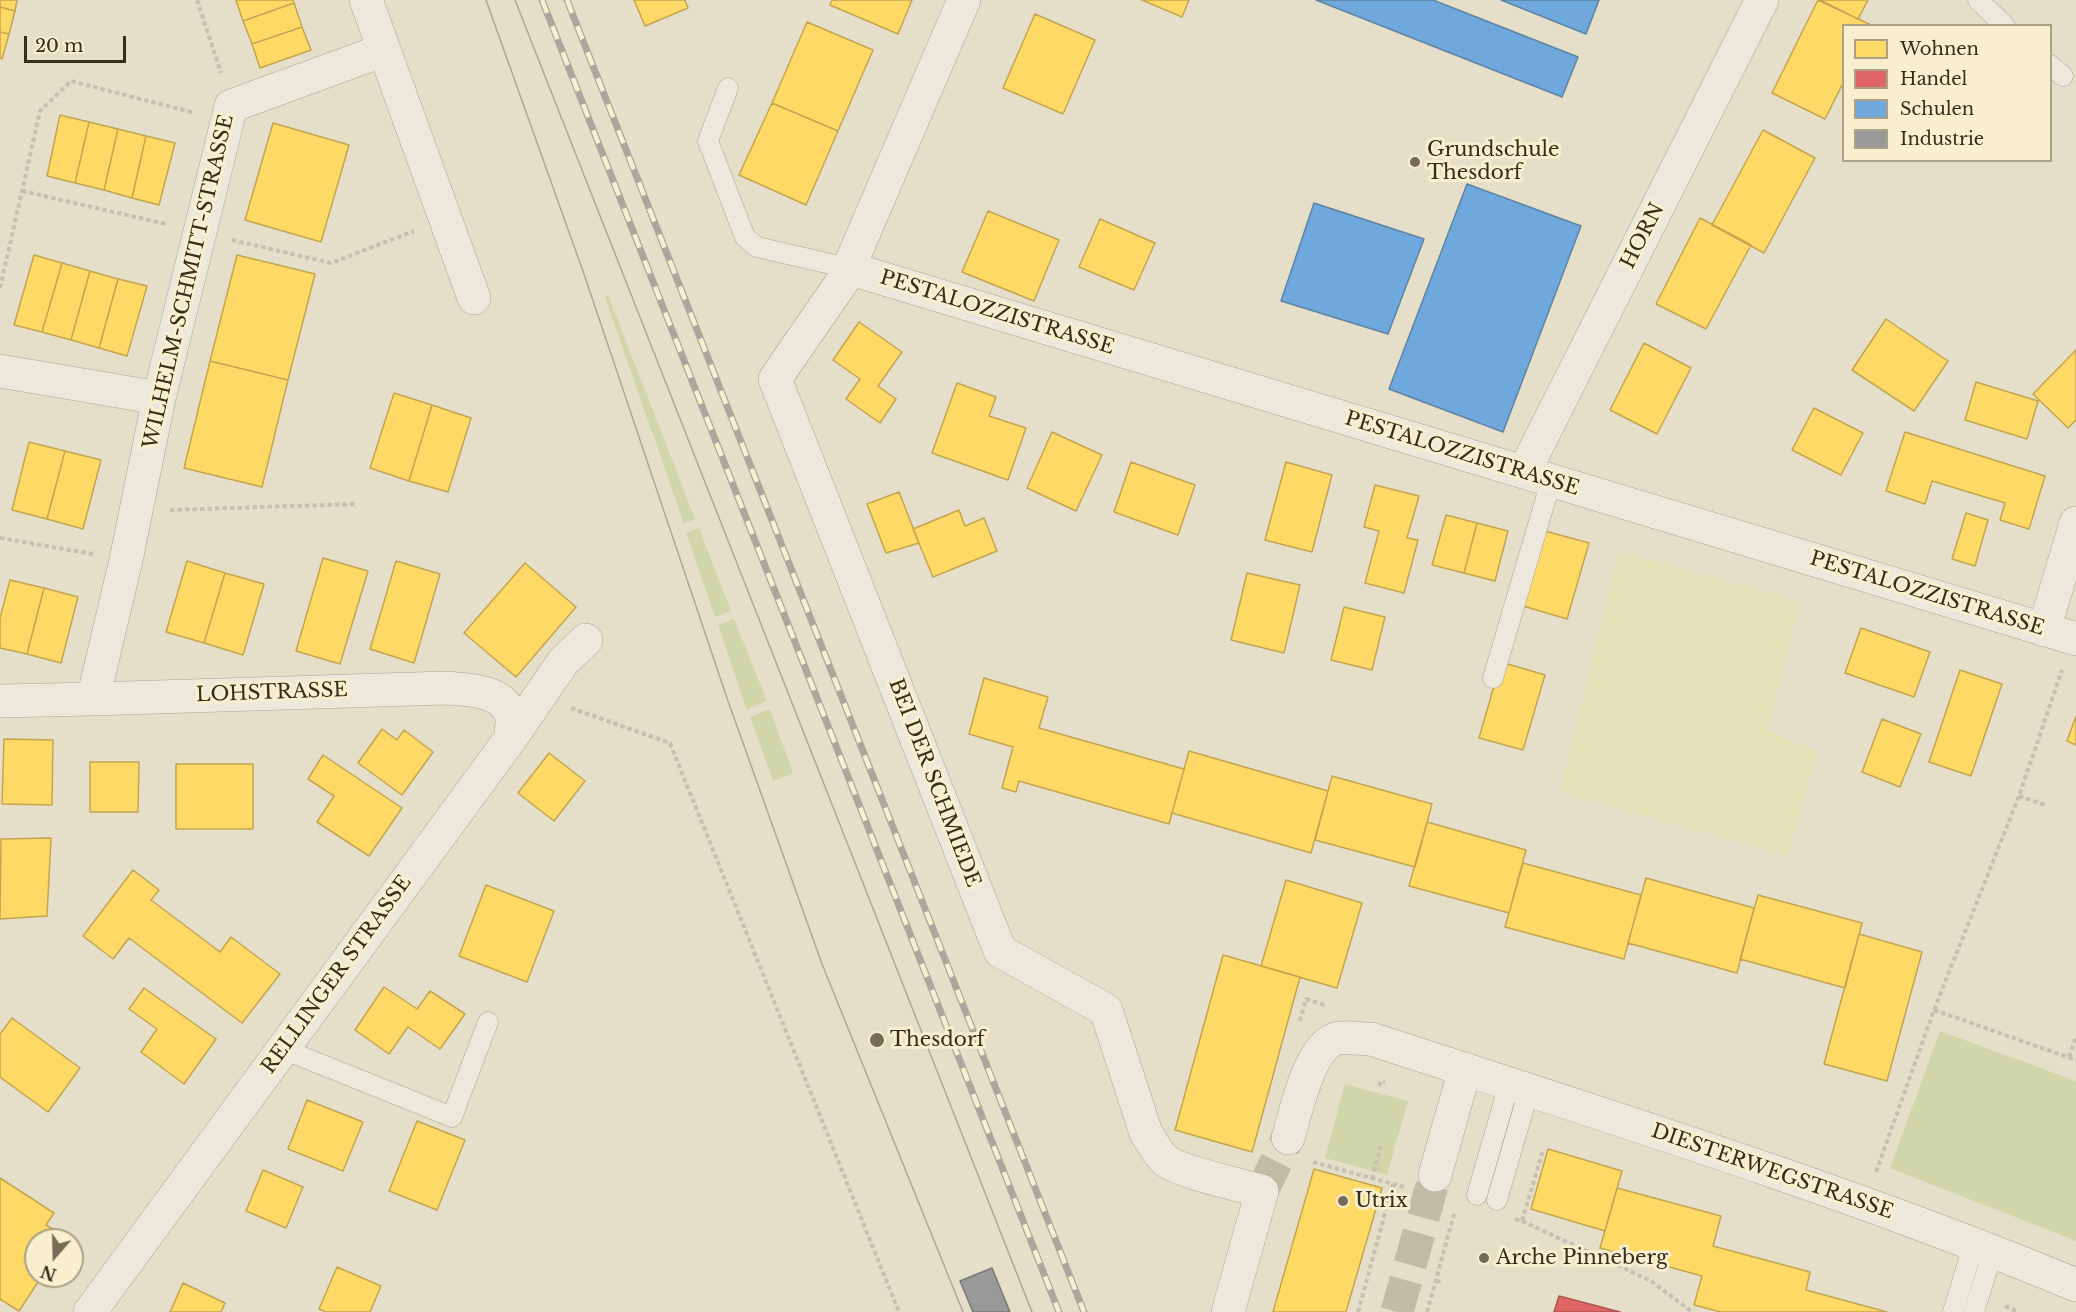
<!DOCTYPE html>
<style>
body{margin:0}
#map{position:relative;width:2076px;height:1312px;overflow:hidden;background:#e5dfc9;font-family:"Libre Baskerville",serif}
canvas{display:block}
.legend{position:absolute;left:1842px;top:24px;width:210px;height:138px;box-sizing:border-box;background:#f7efce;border:2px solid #aba186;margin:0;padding:8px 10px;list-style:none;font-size:18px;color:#382c1b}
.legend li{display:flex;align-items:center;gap:12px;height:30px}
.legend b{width:30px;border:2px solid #aba186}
.north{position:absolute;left:24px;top:1228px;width:60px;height:60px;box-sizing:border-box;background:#f7efce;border:2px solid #aba186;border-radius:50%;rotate:200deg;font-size:16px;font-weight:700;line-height:24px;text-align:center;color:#382c1b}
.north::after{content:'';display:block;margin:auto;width:21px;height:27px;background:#756b58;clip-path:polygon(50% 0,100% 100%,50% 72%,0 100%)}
.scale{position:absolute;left:24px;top:36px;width:102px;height:27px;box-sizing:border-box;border:3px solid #382c1b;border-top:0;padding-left:8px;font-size:18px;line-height:21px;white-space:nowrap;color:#382c1b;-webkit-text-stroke:4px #f7efce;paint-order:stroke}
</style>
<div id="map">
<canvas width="2076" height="1312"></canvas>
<ul class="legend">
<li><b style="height:16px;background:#ffd966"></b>Wohnen</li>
<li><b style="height:16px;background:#e06666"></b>Handel</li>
<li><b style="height:16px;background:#6fa8dc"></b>Schulen</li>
<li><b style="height:16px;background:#999"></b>Industrie</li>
</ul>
<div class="north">N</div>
<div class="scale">20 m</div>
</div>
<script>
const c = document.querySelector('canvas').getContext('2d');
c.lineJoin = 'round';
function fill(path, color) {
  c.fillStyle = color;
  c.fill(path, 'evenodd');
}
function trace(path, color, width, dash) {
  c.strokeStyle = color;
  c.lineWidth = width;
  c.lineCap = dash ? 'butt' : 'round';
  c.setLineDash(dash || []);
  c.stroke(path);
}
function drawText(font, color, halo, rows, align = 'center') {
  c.font = font + ' "Libre Baskerville",serif';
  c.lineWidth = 6;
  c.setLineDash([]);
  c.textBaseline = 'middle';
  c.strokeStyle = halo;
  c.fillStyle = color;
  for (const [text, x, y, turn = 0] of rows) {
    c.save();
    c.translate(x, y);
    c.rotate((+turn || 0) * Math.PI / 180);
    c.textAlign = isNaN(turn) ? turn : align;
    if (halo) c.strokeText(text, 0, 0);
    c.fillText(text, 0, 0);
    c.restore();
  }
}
const farmland = new Path2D(`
 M1619,552L1800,601L1768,729L1817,752L1788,856L1560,792Z`);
const green = new Path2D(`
 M608,295L695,519L684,524L605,297Z
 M699,528L731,611L715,617L686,533Z
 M734,619L767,701L747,710L718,625Z
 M770,709L793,773L773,781L750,717Z
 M1940,1031L2076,1081V1241L1890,1168Z
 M1345,1084L1408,1101L1387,1175L1325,1158Z`);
const homes = new Path2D(`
 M0,0H17L15,11L0,7Z
 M236,0H293L294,3L243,21Z
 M634,0H685L688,8L645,26Z
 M832,0H912L898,34L830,5Z
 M1142,0H1189L1182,17Z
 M1818,0L1871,25L1844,26V81L1825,119L1772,93Z
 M1820,0H1868L1858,19Z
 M294,3L302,27L252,44L243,21Z
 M0,7L15,11L9,34L0,32Z
 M1035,14L1095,40L1063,114L1003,88Z
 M807,22L873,50L838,131L772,103Z
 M302,27L311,50L260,68L252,44Z
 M0,32L9,34L2,59L0,58Z
 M772,103L838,131L806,205L739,175Z
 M60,115L89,122L75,183L47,176Z
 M89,122L118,129L104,190L75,183Z
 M273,123L349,145L321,242L245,220Z
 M118,129L146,136L132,198L104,190Z
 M1763,130L1815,158L1764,253L1712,225Z
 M146,136L175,143L159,205L132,198Z
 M988,211L1059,240L1034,301L962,272Z
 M1700,218L1751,245L1706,329L1656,304Z
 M1100,219L1155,243L1134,290L1079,267Z
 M34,255L62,263L42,332L14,325Z
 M237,255L315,274L288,380L210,361Z
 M62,263L90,271L71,340L42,332Z
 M90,271L118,279L99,348L71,340Z
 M118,279L147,286L127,356L99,348Z
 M1886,319L1948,361L1914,411L1852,370Z
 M859,322L902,352L878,386L896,399L880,423L846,399L860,379L833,360Z
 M1644,343L1691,368L1657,434L1610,410Z
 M2076,350V420L2068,428L2033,394Z
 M210,361L288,380L262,487L184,468Z
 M1976,382L2038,401L2027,439L1965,420Z
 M957,383L996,397L989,416L1026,428L1008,480L932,453Z
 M394,393L432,405L409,481L370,468Z
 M432,405L471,418L448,492L409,481Z
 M1814,408L1863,433L1841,475L1792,450Z
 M1052,432L1102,455L1076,511L1027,488Z
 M1905,432L2045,476L2029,529L2000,520L2005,503L1932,481L1925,504L1886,491Z
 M29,442L65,451L47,519L12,510Z
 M65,451L101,460L83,529L47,519Z
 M1131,462L1195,485L1178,535L1114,512Z
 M1286,462L1332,475L1312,552L1265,540Z
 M1375,485L1419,496L1407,538L1418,540L1404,593L1365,583L1379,531L1364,527Z
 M899,492L919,543L886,553L867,504Z
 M959,510L965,526L984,518L997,551L933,577L913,529Z
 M1966,513L1988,520L1975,566L1952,559Z
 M1446,515L1477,523L1464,573L1432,565Z
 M1477,523L1508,531L1495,581L1464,573Z
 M1545,531L1589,543L1567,619L1523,606Z
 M323,558L368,571L340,664L296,651Z
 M187,561L225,573L204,643L166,632Z
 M396,561L440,574L414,663L370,649Z
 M525,563L576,607L516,677L464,633Z
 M225,573L264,584L243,655L204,643Z
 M1247,573L1300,585L1284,653L1231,640Z
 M10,580L44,588L27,654L0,648V618Z
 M44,588L78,597L61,663L27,654Z
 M1344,607L1385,617L1372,670L1331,660Z
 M1861,628L1930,652L1914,697L1845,673Z
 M1501,662L1545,675L1523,750L1479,738Z
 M1960,670L2002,684L1971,776L1929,762Z
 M984,678L1048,697L1039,728L1184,769L1169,824L1019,781L1016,792L1002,788L1013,747L969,734Z
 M2076,716V745L2067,741Z
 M1882,719L1921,734L1900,787L1862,772Z
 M382,729L397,740L404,730L433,752L402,795L358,763Z
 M4,739L53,740L52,805L2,804Z
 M1189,751L1328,791L1311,853L1172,813Z
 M549,753L585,781L554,821L518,793Z
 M323,755L402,808L369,856L317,822L334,796L308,779Z
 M90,762H139L138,812H90Z
 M176,764H253V829H176Z
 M1332,776L1432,804L1415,867L1315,840Z
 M1427,822L1526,850L1509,913L1409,886Z
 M51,838L47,916L0,919L1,839Z
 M1523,863L1641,895L1624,959L1505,927Z
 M133,870L159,890L151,900L220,952L231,937L280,974L242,1023L129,938L113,959L83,936Z
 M1646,878L1754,908L1737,973L1628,943Z
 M1286,880L1362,903L1337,988L1261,966Z
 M486,885L554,911L527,982L459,956Z
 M1758,895L1862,923L1845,988L1740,959Z
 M1859,934L1922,952L1887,1081L1824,1064Z
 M1223,955L1300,977L1252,1152L1175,1130Z
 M384,987L417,1009L430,991L465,1014L440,1049L408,1027L389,1054L355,1030Z
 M144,988L216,1039L184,1084L141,1052L157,1029L129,1009Z
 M12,1018L80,1068L48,1112L0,1077V1034Z
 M307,1100L363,1122L343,1171L288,1149Z
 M417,1121L465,1140L437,1210L389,1191Z
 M1548,1149L1622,1171L1605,1231L1531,1209Z
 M1314,1169L1382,1188L1346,1312H1273Z
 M263,1170L303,1187L286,1228L246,1211Z
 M0,1178L54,1213L46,1225L67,1238L36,1240V1276H42L19,1311L0,1299Z
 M1617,1188L1721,1216L1713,1246L1810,1272L1806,1290L1887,1312H1721L1694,1305L1702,1276L1600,1248Z
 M337,1267L381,1286L370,1312H326L319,1309Z
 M183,1283L225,1303L221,1312H170Z`);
const shops = new Path2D(`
 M1559,1296L1620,1312H1554Z`);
const schools = new Path2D(`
 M1316,0H1433L1578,57L1562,97Z
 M1501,0H1599L1586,34Z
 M1467,184L1581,226L1503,432L1389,389Z
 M1314,203L1424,239L1388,334L1281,301Z`);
const industry = new Path2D(`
 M992,1268L1010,1312H973L960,1281Z`);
const minorTunnel = new Path2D(`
 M1262,1191L1288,1138
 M1397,1312L1435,1175`);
const path = new Path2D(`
 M197,0L221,73
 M22,191L166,224
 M232,240L331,263L414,231
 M0,288L40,111L71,81L195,113
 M170,510L356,504
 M0,538L93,554
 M571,708L670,743L899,1312
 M2019,796L2045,805
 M1934,1010L2076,1060
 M1300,1021L1306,999L1327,1006
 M2069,1057L2076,1037
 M1379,1086L1381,1081L1385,1082
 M1313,1162L1404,1187
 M1876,1172L1934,1010L2019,796L2062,670
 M1372,1179L1381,1145
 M1515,1219L1522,1221L1542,1154L1538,1153
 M1522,1221L1651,1281L1692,1312
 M1436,1281L1443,1282
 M2005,1306L2018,1312
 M1358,1312L1393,1184
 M1427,1312L1455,1211`);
const service = new Path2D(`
 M1978,0L2005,26
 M2050,65L2063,76
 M728,88L708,141L745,237L757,247L848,268
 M1493,678L1551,481
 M283,1049L452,1117L488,1022
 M1477,1195L1509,1084
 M1497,1200L1529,1090
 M1953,1312L1974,1243
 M1974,1312L1993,1251`);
const minor = new Path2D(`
 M366,0L474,298
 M964,0L844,279L775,379L1000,951L1106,1010L1146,1133C1152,1142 1157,1153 1165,1160C1179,1172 1241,1185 1262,1191L1228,1312
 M848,268L2076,639
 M0,371L159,398
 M1524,472L1762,0
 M2044,630L2076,523
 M93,699L126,560L159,398L231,106L384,50
 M0,701L93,699L446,688C468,690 500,689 511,714C513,720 511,731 511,738
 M1288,1138C1296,1113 1309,1043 1339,1038C1349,1037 1361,1039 1371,1039C1608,1116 1846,1190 2076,1285
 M1435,1175L1465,1069
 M90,1312L511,738L563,662L586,640`);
const tram = new Path2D(`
 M486,0L584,274L728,701L822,964L963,1312
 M515,0L1032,1312`);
const rail = new Path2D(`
 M542,0L1059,1312
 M567,0L1084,1312`);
const markers = [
 [1415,162,6,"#756b58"],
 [877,1040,8,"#756b58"],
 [1343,1201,6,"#756b58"],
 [1484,1258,6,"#756b58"]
];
const poiNames = [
 ["Grundschule",1427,150],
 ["Thesdorf",1427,173],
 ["Thesdorf",890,1040],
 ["Utrix",1355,1201],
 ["Arche Pinneberg",1496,1258]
];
const streetNames = [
 ["HORN",1643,236,-63],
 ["WILHELM-SCHMITT-STRASSE",189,282,-77],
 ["PESTALOZZISTRASSE",997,313,17],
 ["PESTALOZZISTRASSE",1462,454,17],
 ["PESTALOZZISTRASSE",1927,594,17],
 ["LOHSTRASSE",272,693,-2],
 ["BEI DER SCHMIEDE",934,783,69],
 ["RELLINGER STRASSE",337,975,-54],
 ["DIESTERWEGSTRASSE",1772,1172,19]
];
fill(farmland, '#e6e1b8');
fill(green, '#d1d6aa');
fill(homes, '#ffd966');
trace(homes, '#c3a550', 1.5);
fill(shops, '#e06666');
trace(shops, '#ae5550', 1.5);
fill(schools, '#6fa8dc');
trace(schools, '#5e83a2', 1.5);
fill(industry, '#999');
trace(industry, '#7c7873', 1.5);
trace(minorTunnel, '#c2bba6', 33, [33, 16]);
trace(service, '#a9a393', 21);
trace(minor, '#a9a393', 34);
trace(path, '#c4c0b3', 4, [4.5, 3]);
trace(service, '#ece8dc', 20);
trace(minor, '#ece8dc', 33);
trace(tram, '#aba79c', 1.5);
trace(rail, '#aba79c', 7);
trace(rail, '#f7efce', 4.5, [14]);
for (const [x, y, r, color] of markers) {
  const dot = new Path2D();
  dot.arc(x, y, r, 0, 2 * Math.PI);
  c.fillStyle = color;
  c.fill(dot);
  trace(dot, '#f7efce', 2);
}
drawText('20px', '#382c1b', '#f7efce', poiNames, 'left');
drawText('20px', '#382c1b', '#f7efce', streetNames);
</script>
